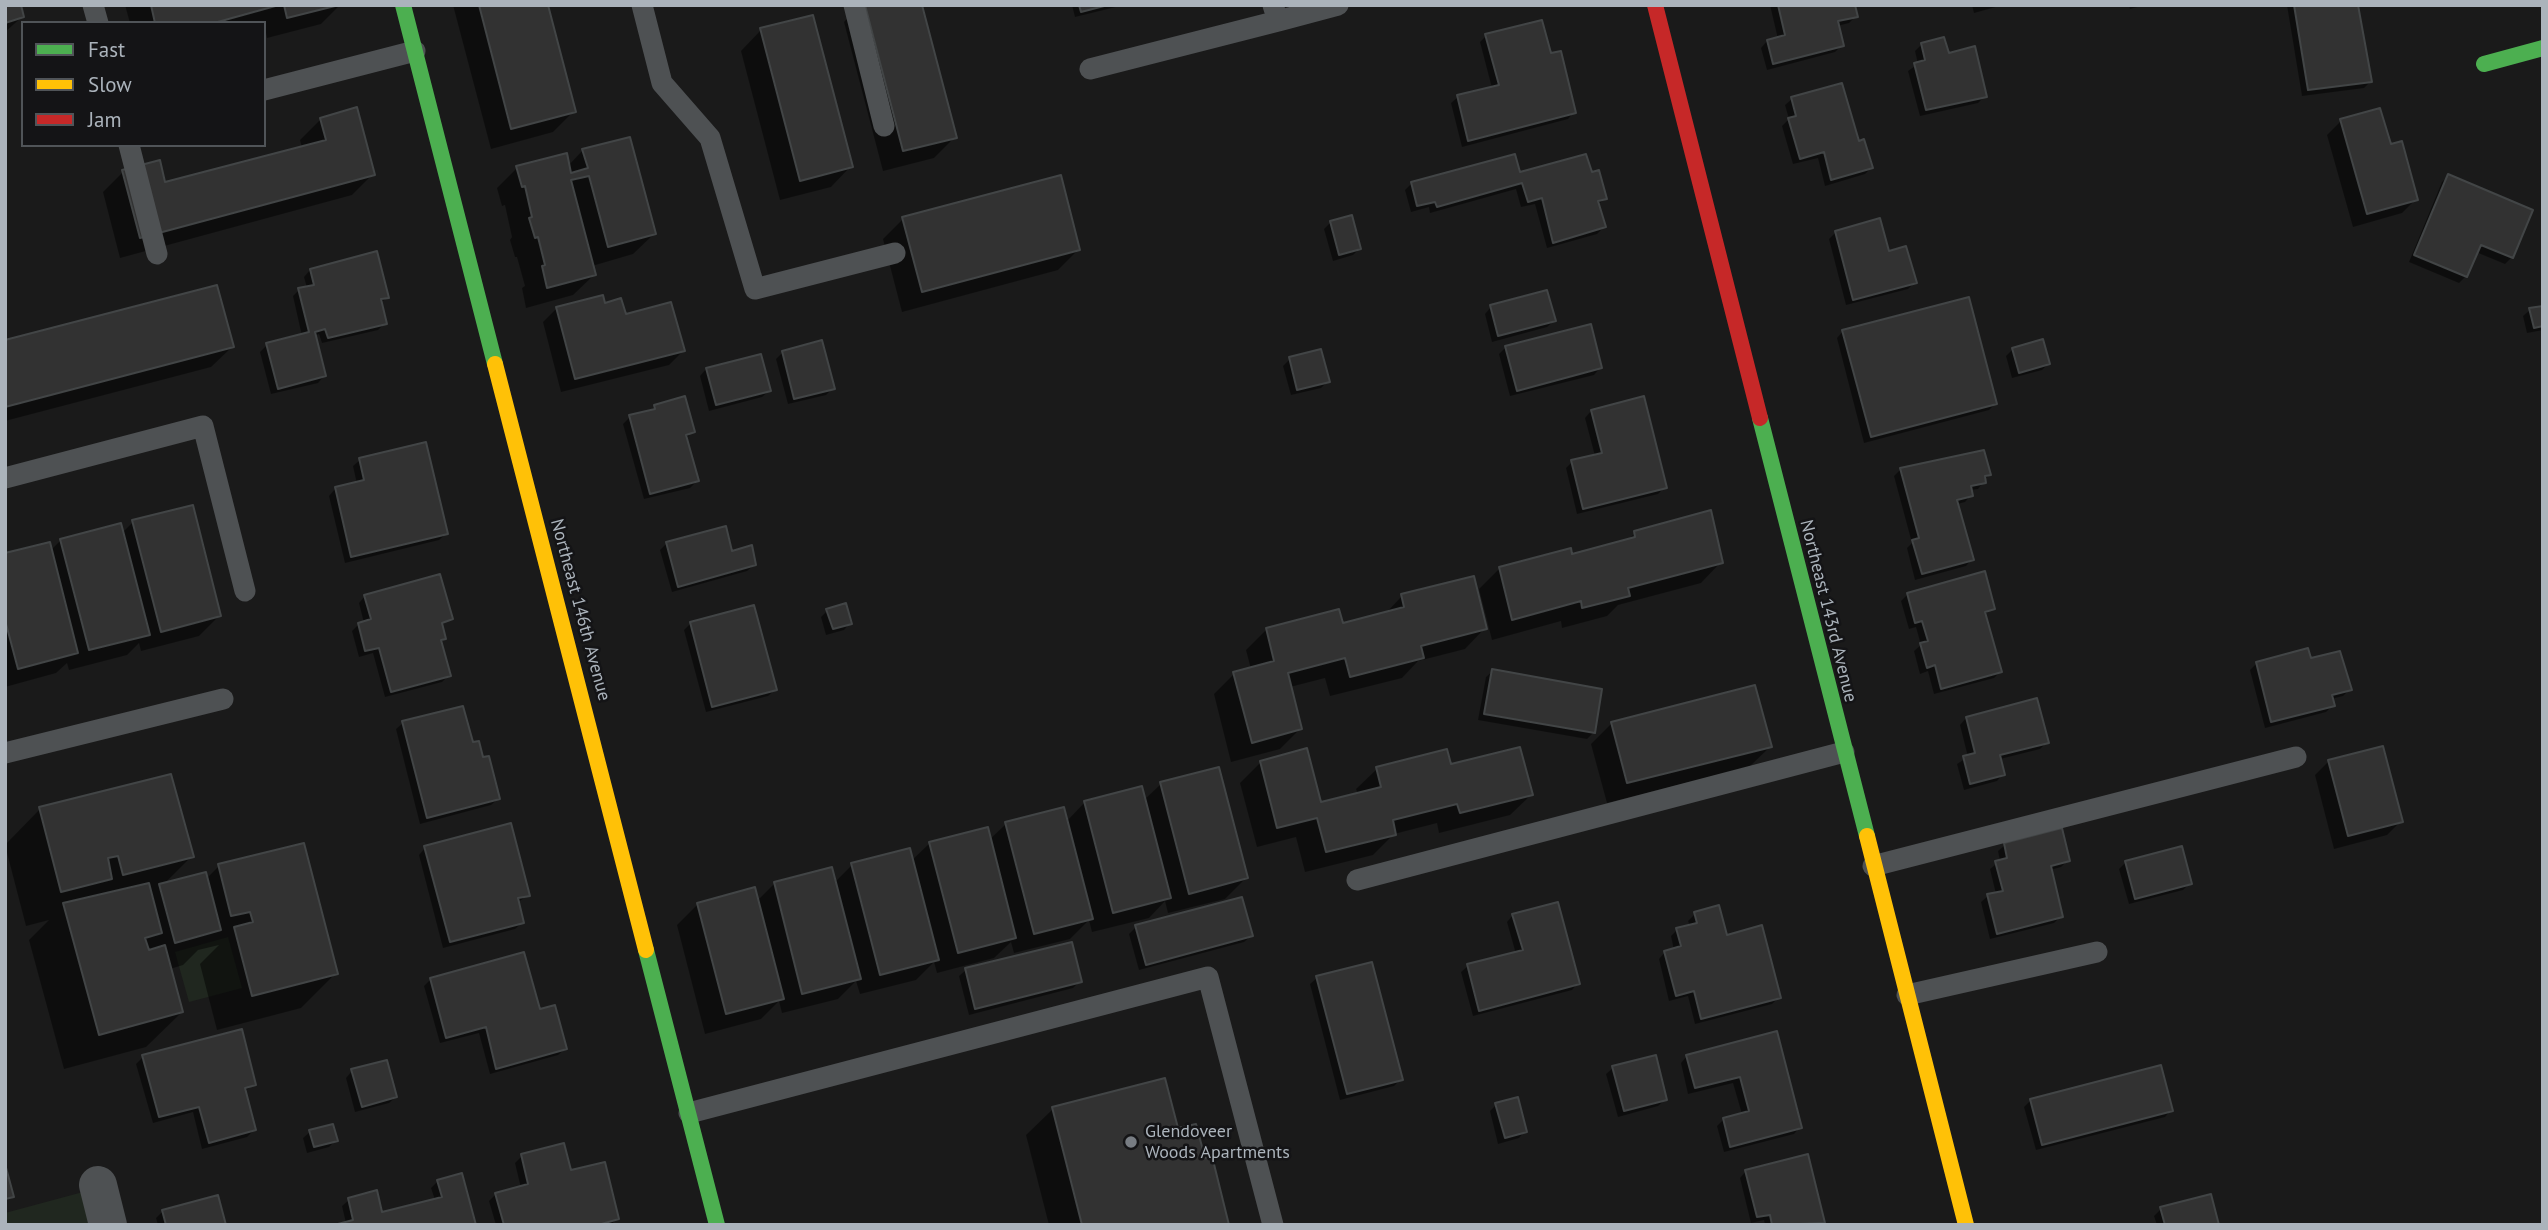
<!DOCTYPE html>
<style>
body{margin:0}
#map{position:relative;width:2548px;height:1230px;overflow:hidden;background:#1a1a1a;font-family:"PT Sans",sans-serif}
canvas{display:block}
.frame{position:absolute;inset:0;border:7px solid #abb3bb;pointer-events:none}
.legend{position:absolute;left:21px;top:21px;width:245px;height:126px;box-sizing:border-box;background:#141416;border:2px solid #505458;margin:0;padding:9px 12px;list-style:none;font-size:21px;color:#abb3bb}
.legend li{display:flex;align-items:center;gap:14px;height:35px}
.legend b{width:35px;border:2px solid #505458}
</style>
<div id="map">
<canvas width="2548" height="1230"></canvas>
<div class="frame"></div>
<ul class="legend">
<li><b style="height:9px;background:#4caf50"></b>Fast</li>
<li><b style="height:9px;background:#ffc107"></b>Slow</li>
<li><b style="height:9px;background:#c62828"></b>Jam</li>
</ul>
</div>
<script>
const c = document.querySelector('canvas').getContext('2d');
c.lineJoin = 'round';
function fill(path, color) {
  c.fillStyle = color;
  c.fill(path, 'evenodd');
}
function trace(path, color, width, dash) {
  c.strokeStyle = color;
  c.lineWidth = width;
  c.lineCap = dash ? 'butt' : 'round';
  c.setLineDash(dash || []);
  c.stroke(path);
}
function drawText(font, color, halo, rows, align = 'center') {
  c.font = font + ' "PT Sans",sans-serif';
  c.lineWidth = 5;
  c.setLineDash([]);
  c.textBaseline = 'middle';
  c.strokeStyle = halo;
  c.fillStyle = color;
  for (const [text, x, y, turn = 0] of rows) {
    c.save();
    c.translate(x, y);
    c.rotate((+turn || 0) * Math.PI / 180);
    c.textAlign = isNaN(turn) ? turn : align;
    if (halo) c.strokeText(text, 0, 0);
    c.fillText(text, 0, 0);
    c.restore();
  }
}
const green = new Path2D(`
 M228,937L242,988L189,1002L175,952Z
 M83,1192L92,1225H5V1213Z`);
const shadow = new Path2D(`
 M5,5L22,17L5,32Z
 M125,5H340L321,24L267,38L264,23H130Z
 M453,5H546L574,111L553,132L491,149Z
 M860,5H920L955,137L934,158L883,171L844,22Z
 M1072,5H1124L1075,17Z
 M1770,5H1853L1856,16L1849,23L1837,26L1842,45L1835,52L1767,70L1761,48L1767,41L1778,39Z
 M1972,5H2003L1974,13Z
 M2129,5H2145L2130,9Z
 M2287,5H2356L2371,81L2364,88L2302,96Z
 M761,30L851,166L831,187L780,200L741,51Z
 M1486,36L1574,112L1568,119L1462,147L1451,103L1458,97L1492,88L1480,42Z
 M1922,44L1947,55L1985,96L1978,103L1920,116L1908,71L1918,64L1915,51Z
 M1792,99L1858,143L1871,168L1865,174L1825,186L1818,158L1793,164L1782,126L1789,119L1785,105Z
 M320,120L373,174L352,195L120,258L103,192L123,172L164,184L302,148L300,140Z
 M2341,121L2416,199L2402,213L2353,227L2327,135Z
 M583,150L654,234L633,254L592,266L594,275L573,295L526,308L522,288L525,286L517,257H515L510,240L512,237L505,205L502,206L497,188L517,168L568,166Z
 M1518,174H1591L1605,198L1598,205L1604,227L1597,234L1547,248L1535,204L1521,207L1516,189L1430,213L1429,207L1411,212L1405,190L1412,183Z
 M2448,176L2512,257L2505,264L2476,252L2466,276L2459,283L2409,262L2442,182Z
 M903,219L1078,250L1058,270L902,312L883,239Z
 M1331,222L1359,249L1353,255L1333,261L1324,229Z
 M1836,232L1888,253L1915,282L1908,289L1846,305L1829,239Z
 M310,270L387,297L380,304L385,323L378,330L322,343L319,334L314,336L324,376L318,383L271,394L260,352L267,345L302,336L293,296L299,290L307,288L304,277Z
 M603,305L683,351L669,365L561,392L543,322L557,308Z
 M1491,307L1554,321L1547,327L1492,342L1485,314Z
 M2543,308V330L2527,333L2523,316L2530,310Z
 M1843,331L1995,404L1989,410L1864,443L1837,338Z
 M5,342L232,347L211,367L5,421Z
 M1506,347L1600,368L1594,375L1510,396L1499,354Z
 M2013,349L2048,364L2042,370L2012,378L2006,356Z
 M783,352L833,388L826,395L788,404L776,359Z
 M1290,359L1328,381L1321,388L1291,395L1283,366Z
 M706,369L769,391L762,397L709,411L700,376Z
 M655,406L693,431L686,439L697,481L690,488L644,499L623,424L630,417L649,412Z
 M1591,411L1665,487L1658,494L1577,514L1566,468L1572,462L1595,456L1585,418Z
 M360,460L446,534L439,540L345,563L329,496L335,489L357,484L353,466Z
 M1901,469L1989,475L1978,489L1970,490L1971,495L1965,502L1957,504L1972,559L1966,566L1915,580L1907,548L1912,543L1894,476Z
 M133,522L219,616L199,636L141,651L139,643L127,655L69,670L67,663L56,673L5,687V555L50,551L61,540L122,533Z
 M1635,533L1721,562L1701,583L1618,605L1607,616L1562,628L1561,621L1492,640L1479,589L1500,568L1570,556L1626,542Z
 M667,543L731,553L754,565L747,571L672,592L660,550Z
 M1983,574L1993,608L1984,615L2000,672L1994,678L1934,694L1928,671L1920,674L1914,651L1921,645L1916,627L1909,629L1901,601L1907,595Z
 M365,596L451,618L441,626L444,638L440,642L449,675L442,682L385,697L373,653L359,657L352,631L359,624L364,623L359,603Z
 M1402,596L1485,628L1465,649L1418,661L1402,678L1330,696L1325,678L1290,687L1300,729L1280,749L1231,762L1214,694L1234,674L1251,669L1246,650L1267,629L1342,625L1385,614Z
 M827,611L850,623L844,630L826,635L821,617Z
 M691,623L775,690L768,696L706,712L684,630Z
 M2310,660L2350,689L2343,696L2331,699L2333,705L2326,712L2265,728L2250,670L2257,663Z
 M1493,671L1594,732L1587,739L1478,720L1486,677Z
 M1966,718L2047,742L2040,749L2000,759L2003,774L1997,781L1964,790L1957,764L1968,757L1960,725Z
 M403,723L471,744L498,799L491,805L420,824L396,729Z
 M1612,723L1770,747L1749,767L1607,803L1591,744Z
 M2329,761L2401,821L2387,835L2334,849L2315,775Z
 M1261,762L1320,804L1358,794L1356,789L1377,769L1450,766L1531,795L1510,815L1439,833L1437,823L1394,834L1373,855L1305,872L1296,837L1257,847L1240,783Z
 M1161,784L1246,878L1225,899L1168,913L1165,901L1149,918L1092,932L1089,920L1070,939L1014,953L1011,942L994,958L937,973L934,962L916,980L860,994L856,981L838,999L782,1013L779,1001L761,1019L705,1034L677,925L698,904L757,901L774,884L834,883L852,865L911,861L930,843L989,840L1006,824L1066,822L1085,802L1144,800Z
 M40,809L192,856L164,884L206,879L219,866L336,973L301,1008L217,1030L200,964L219,945L198,950L183,965L170,969L182,1012L146,1047L64,1069L29,940L49,920L26,926L5,845Z
 M2005,845L2068,860L2061,867L2050,870L2061,916L2054,923L1990,939L1981,902L1988,896L1996,894L1990,869L2000,861L1998,851Z
 M425,848L528,895L517,903L522,923L515,929L443,948L419,855Z
 M2126,862L2190,883L2183,890L2129,904L2119,869Z
 M1695,914L1726,937L1779,997L1772,1004L1695,1024L1688,996L1669,1001L1659,959L1665,952L1674,950L1671,936L1677,930L1690,926L1688,921Z
 M1513,915L1578,983L1572,990L1473,1016L1461,972L1468,966L1516,954L1507,922Z
 M1136,927L1251,936L1244,942L1139,970L1129,934Z
 M966,970L1080,981L1073,988L969,1015L959,976Z
 M1317,978L1401,1079L1394,1086L1340,1100L1310,984Z
 M431,979L565,1049L558,1055L490,1074L479,1033L440,1043L424,986Z
 M1776,1033L1800,1127L1794,1134L1724,1152L1717,1126L1724,1119L1742,1114L1733,1083L1688,1094L1681,1063L1687,1056Z
 M143,1057L254,1084L244,1092L254,1130L247,1137L202,1149L193,1112L153,1123L136,1064Z
 M1613,1068L1665,1100L1658,1106L1618,1117L1606,1074Z
 M352,1071L396,1097L389,1103L355,1112L346,1078Z
 M2031,1100L2171,1110L2165,1117L2036,1150L2024,1107Z
 M1496,1105L1525,1131L1519,1138L1498,1144L1490,1111Z
 M1053,1109L1177,1130L1203,1160L1228,1225H1049L1026,1135Z
 M310,1132L336,1140L329,1147L307,1153L303,1138Z
 M522,1156L570,1172L617,1218L611,1225H496L489,1201L496,1194L521,1188L515,1163Z
 M1746,1171L1823,1223L1765,1225L1764,1220L1751,1223L1740,1178Z
 M438,1181L474,1225L346,1223L342,1206L349,1200L381,1214L435,1200L431,1188Z
 M2161,1209L2217,1225H2157L2154,1216Z
 M163,1211L224,1225H158L156,1218Z`);
const building = new Path2D(`
 M5,5H21L24,17L5,23Z
 M151,5H279L214,23H155Z
 M284,5H339L287,18Z
 M479,5H548L576,112L511,129Z
 M865,5H922L957,138L903,151Z
 M1079,5H1108L1081,12Z
 M1778,5H1855L1858,17L1838,21L1844,46L1773,64L1767,40L1785,35Z
 M2294,5H2358L2372,82L2308,90Z
 M813,15L853,167L800,181L760,28Z
 M1542,20L1551,53L1561,51L1576,113L1468,141L1457,95L1499,85L1485,34Z
 M1944,37L1949,53L1975,46L1987,97L1926,110L1914,63L1925,60L1921,43Z
 M1842,83L1859,141L1864,139L1873,168L1831,180L1824,152L1800,159L1788,118L1796,116L1791,97Z
 M357,107L375,175L140,238L122,170L160,160L165,182L326,140L320,118Z
 M2380,108L2391,144L2402,141L2418,200L2367,214L2340,119Z
 M630,137L656,234L608,247L589,176L571,180L596,275L547,288L542,266L545,265L538,237L535,238L529,218L532,217L525,186L522,187L516,166L567,153L571,173L588,168L582,149Z
 M1515,154L1520,172L1586,154L1592,172L1599,170L1607,199L1598,201L1606,227L1553,243L1542,198L1528,202L1522,183L1437,207L1435,202L1417,206L1411,182Z
 M2448,174L2533,210L2513,258L2481,245L2467,277L2414,255Z
 M1061,175L1080,250L922,292L902,217Z
 M1352,215L1361,249L1339,255L1330,221Z
 M1880,218L1889,251L1906,246L1917,283L1853,300L1835,231Z
 M377,251L389,298L381,299L387,324L328,338L325,329L315,332L326,376L278,389L266,343L309,332L298,288L314,285L310,269Z
 M217,285L234,347L5,407V340Z
 M1547,290L1556,321L1498,336L1490,305Z
 M603,295L605,303L621,298L626,314L671,302L685,351L575,379L556,307Z
 M1969,297L1997,404L1871,437L1842,330Z
 M2543,306V326L2534,328L2529,308Z
 M1591,324L1602,368L1517,391L1505,346Z
 M2043,339L2050,364L2019,373L2012,348Z
 M822,340L835,389L794,399L782,351Z
 M1321,349L1330,382L1297,390L1289,357Z
 M761,354L771,391L716,405L706,368Z
 M685,396L695,432L686,435L699,481L650,494L629,415L655,409L654,405Z
 M1644,396L1667,488L1583,509L1571,460L1602,453L1591,410Z
 M426,442L448,534L351,557L335,487L364,480L359,458Z
 M1984,450L1991,475L1985,476L1986,483L1971,486L1973,496L1957,500L1974,560L1922,574L1912,540L1919,538L1900,468Z
 M193,505L221,616L161,632L132,520Z
 M1711,510L1723,563L1628,588L1630,596L1582,608L1581,601L1512,620L1499,567L1571,548L1572,554L1635,537L1634,531Z
 M121,523L150,635L89,650L60,539Z
 M726,526L732,551L752,545L756,565L678,587L666,542Z
 M50,542L78,653L18,669L5,620V553Z
 M1985,571L1995,609L1985,612L2002,672L1941,689L1935,665L1927,668L1920,643L1928,641L1922,621L1915,623L1907,593Z
 M440,574L453,619L442,623L446,639L441,640L451,676L391,692L379,648L365,651L358,623L371,619L364,595Z
 M1474,576L1487,629L1421,646L1424,658L1350,677L1345,658L1288,673L1302,729L1252,743L1233,672L1274,661L1266,628L1339,609L1343,623L1404,607L1401,594Z
 M846,603L852,624L833,629L826,609Z
 M754,605L777,690L712,707L690,622Z
 M2308,648L2311,658L2340,651L2352,690L2332,695L2335,706L2271,722L2256,662Z
 M1492,669L1602,689L1595,733L1484,714Z
 M1755,685L1772,747L1627,783L1611,722Z
 M2037,698L2049,743L2000,755L2005,775L1970,784L1963,756L1975,753L1966,717Z
 M463,706L473,742L479,741L483,757L489,756L500,799L427,818L402,721Z
 M2383,746L2403,822L2348,836L2328,760Z
 M1520,747L1533,795L1460,813L1457,804L1393,820L1396,835L1326,852L1317,818L1277,828L1260,761L1307,748L1321,802L1381,787L1376,767L1447,749L1451,764Z
 M1219,767L1248,878L1189,894L1160,782Z
 M171,774L194,857L123,875L118,856L108,858L112,879L61,892L39,807Z
 M1142,786L1171,898L1113,913L1084,801Z
 M1064,807L1093,919L1034,934L1005,822Z
 M511,823L530,896L518,898L524,923L450,942L424,846Z
 M988,827L1016,938L958,953L929,842Z
 M2062,828L2070,861L2051,866L2063,917L1997,934L1987,894L2003,891L1995,861L2007,858L2004,843Z
 M304,843L338,974L252,996L234,927L253,922L250,912L231,916L218,864Z
 M2182,846L2192,884L2135,899L2125,861Z
 M910,848L939,960L880,975L851,863Z
 M832,867L861,979L802,994L774,882Z
 M206,872L221,930L175,943L159,884Z
 M149,883L162,933L145,938L149,950L165,945L183,1012L99,1035L63,903Z
 M755,887L784,999L726,1014L697,903Z
 M1242,897L1253,936L1146,965L1135,925Z
 M1558,902L1580,984L1479,1011L1467,964L1523,950L1512,914Z
 M1719,905L1727,935L1762,925L1781,998L1701,1019L1694,991L1676,996L1664,951L1681,946L1676,928L1697,923L1694,912Z
 M1072,942L1082,982L975,1009L965,968Z
 M524,952L540,1009L555,1005L567,1049L496,1069L486,1027L446,1038L430,978Z
 M1372,962L1403,1080L1347,1094L1316,976Z
 M242,1029L256,1085L245,1088L256,1130L209,1143L199,1107L159,1117L142,1055Z
 M1777,1031L1802,1128L1730,1147L1723,1118L1749,1111L1740,1077L1695,1088L1686,1055Z
 M1656,1055L1667,1100L1624,1111L1612,1066Z
 M387,1060L397,1097L362,1107L351,1069Z
 M2161,1065L2173,1111L2042,1145L2030,1099Z
 M1165,1078L1178,1128L1196,1124L1205,1158L1212,1156L1229,1225H1082L1052,1107Z
 M1518,1097L1527,1132L1505,1138L1495,1103Z
 M333,1124L338,1141L314,1147L309,1130Z
 M564,1143L571,1170L605,1162L619,1219L598,1225H504L495,1193L528,1184L521,1154Z
 M1808,1154L1825,1223L1772,1225L1770,1215L1757,1217L1745,1170Z
 M5,1164L14,1197L5,1199Z
 M462,1173L476,1225H334L353,1220L348,1198L377,1190L382,1212L442,1197L437,1180Z
 M2211,1194L2219,1225H2165L2160,1207Z
 M218,1195L226,1225H166L162,1210Z`);
const lane = new Path2D(`
 M93,5L98,23
 M642,5L662,83L710,138L755,289L895,253
 M854,5L884,126
 M1273,5L1278,21L1338,5
 M1090,69L1278,21
 M264,90L415,51
 M129,145L157,254
 M5,478L203,426L245,591
 M5,753L223,699
 M1873,866L2296,757
 M1357,880L1844,752
 M1907,995L2097,952
 M689,1113L1208,977L1273,1225`);
const street = new Path2D(`
 M98,1185L108,1225`);
const fast = new Path2D(`
 M403,5L495,364
 M2484,64L2543,48
 M1760,418L1867,836
 M646,950L717,1225`);
const slow = new Path2D(`
 M495,364L646,950
 M1867,836L1966,1225`);
const jam = new Path2D(`
 M1655,5L1760,418`);
const markers = [
 [1131,1142,7,"#787d83"]
];
const streetNames = [
 ["Northeast 146th Avenue",580,610,75],
 ["Northeast 143rd Avenue",1828,611,76]
];
const poiNames = [
 ["Glendoveer",1145,1132],
 ["Woods Apartments",1145,1153]
];
fill(green, '#20271f');
fill(shadow, '#0007');
fill(building, '#323232');
trace(building, '#424546', 2);
trace(lane, '#4e5153', 21);
trace(street, '#4e5153', 38);
trace(fast, '#4caf50', 16);
trace(slow, '#ffc107', 16);
trace(jam, '#c62828', 16);
for (const [x, y, r, color] of markers) {
  const dot = new Path2D();
  dot.arc(x, y, r, 0, 2 * Math.PI);
  c.fillStyle = color;
  c.fill(dot);
  trace(dot, '#141416', 2.5);
}
drawText('18px', '#abb3bb', '#141416', streetNames);
drawText('18px', '#abb3bb', '#141416', poiNames, 'left');
</script>
